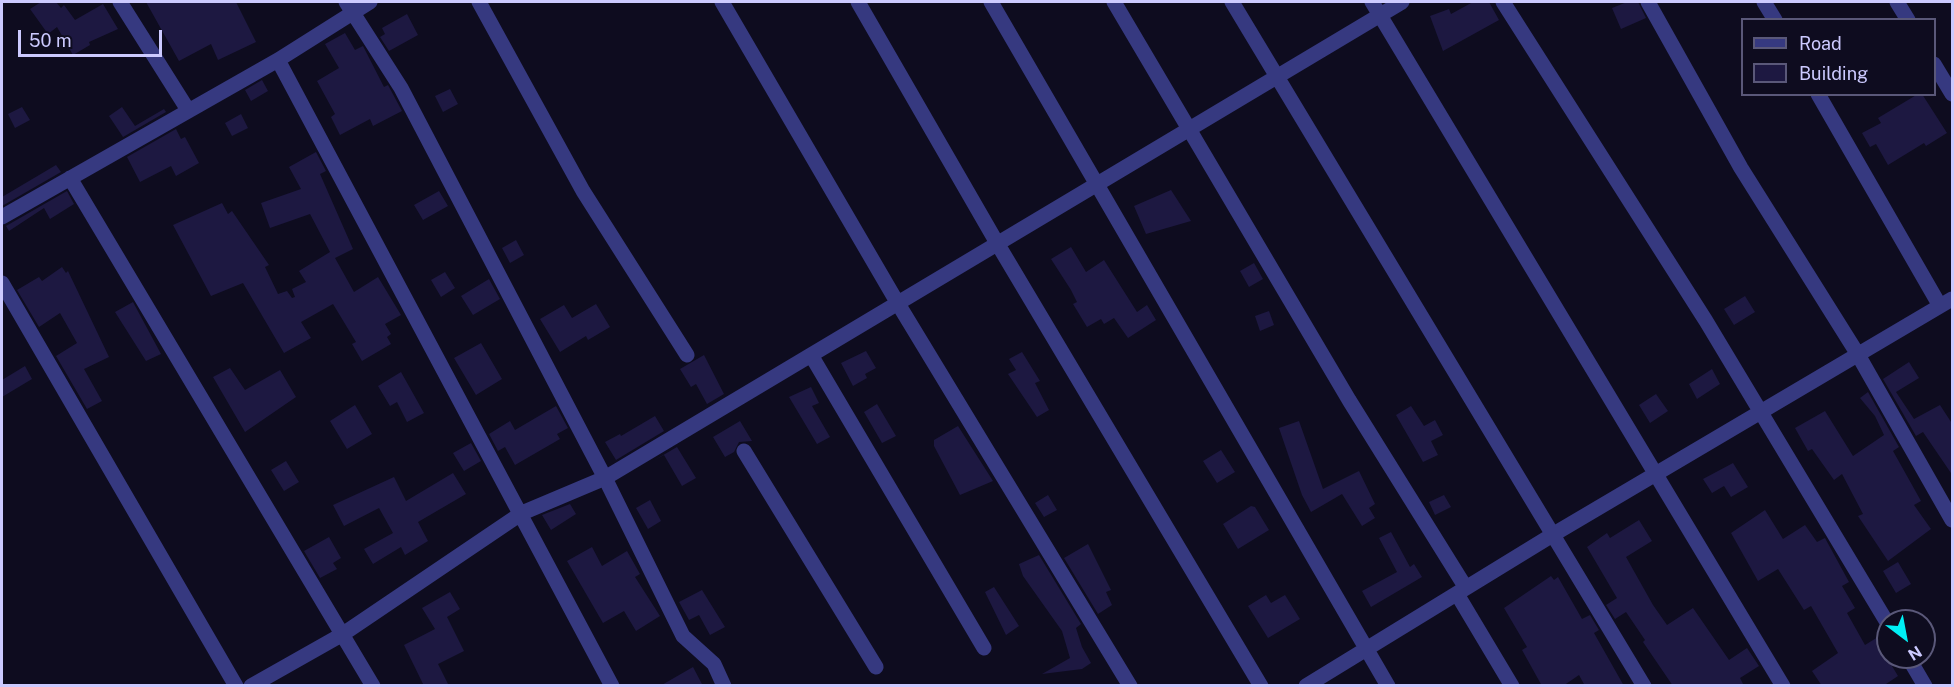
<!DOCTYPE html>
<style>
body{margin:0}
#map{position:relative;width:1954px;height:687px;overflow:hidden;background:#0e0c1f;font-family:"Public Sans",sans-serif}
canvas{display:block}
.frame{position:absolute;inset:0;border:3px solid #cccaff;pointer-events:none}
.legend{position:absolute;left:1741px;top:18px;width:195px;height:78px;box-sizing:border-box;background:#0e0c1f;border:2px solid #5a5879;margin:0;padding:8px 10px;list-style:none;font-size:18px;color:#cccaff}
.legend li{display:flex;align-items:center;gap:12px;height:30px}
.legend b{width:30px;border:2px solid #5a5879}
.north{position:absolute;left:1876px;top:609px;width:60px;height:60px;box-sizing:border-box;background:#0e0c1f;border:2px solid #5a5879;border-radius:50%;rotate:148deg;font-size:16px;font-weight:700;line-height:24px;text-align:center;color:#cccaff}
.north::after{content:'';display:block;margin:auto;width:21px;height:27px;background:#00f0f5;clip-path:polygon(50% 0,100% 100%,50% 72%,0 100%)}
.scale{position:absolute;left:18px;top:30px;width:144px;height:27px;box-sizing:border-box;border:3px solid #cccaff;border-top:0;padding-left:8px;font-size:18px;line-height:21px;white-space:nowrap;color:#cccaff;-webkit-text-stroke:4px #0e0c1f;paint-order:stroke}
</style>
<div id="map">
<canvas width="1954" height="687"></canvas>
<div class="frame"></div>
<ul class="legend">
<li><b style="height:8px;background:#363980"></b>Road</li>
<li><b style="height:16px;background:#1d1841"></b>Building</li>
</ul>
<div class="north">N</div>
<div class="scale">50 m</div>
</div>
<script>
const c = document.querySelector('canvas').getContext('2d');
c.lineJoin = 'round';
function fill(path, color) {
  c.fillStyle = color;
  c.fill(path, 'evenodd');
}
function trace(path, color, width, dash) {
  c.strokeStyle = color;
  c.lineWidth = width;
  c.lineCap = dash ? 'butt' : 'round';
  c.setLineDash(dash || []);
  c.stroke(path);
}
const building = new Path2D(`
 M41,2H56L61,8L64,5L75,20L103,4L118,29L89,42L90,45L73,55L57,27L48,34L30,9Z
 M146,2H236L256,42L218,60L211,44L179,61Z
 M1473,2H1489L1499,20L1443,51L1430,16L1449,9L1451,14Z
 M1627,2H1638L1646,18L1621,29L1612,8Z
 M407,14L418,35L389,51L380,37L385,34L382,28Z
 M345,33L355,50L363,46L384,87L388,85L402,111L373,126L370,119L340,135L331,117L335,114L317,81L339,68L325,44Z
 M262,80L268,91L251,101L245,90Z
 M450,89L458,104L443,112L435,96Z
 M1918,94H1922L1947,133L1926,146L1924,143L1888,165L1876,144L1870,147L1862,133L1881,123L1878,118Z
 M22,107L30,120L15,128L8,114Z
 M122,107L135,126L164,109L166,112L123,137L109,116Z
 M241,114L248,128L232,136L225,123Z
 M176,129L181,139L185,137L199,163L176,176L171,166L140,182L127,157Z
 M316,152L326,171L320,174L353,249L335,258L354,292L378,277L401,315L385,324L391,334L387,337L391,344L362,361L352,344L356,342L333,304L301,322L311,338L284,353L243,283L211,296L173,225L222,203L228,214L232,211L269,265L265,267L278,294L287,291L292,298L295,297L292,289L306,282L299,271L330,252L310,214L270,228L261,203L301,189L289,167Z
 M56,165L61,172L2,206V197Z
 M1171,190L1191,221L1146,234L1134,206Z
 M67,191L74,204L50,219L44,208L9,231L6,226Z
 M439,191L448,206L423,220L414,205Z
 M516,240L524,255L510,263L502,248Z
 M1071,247L1086,272L1104,260L1137,312L1147,305L1156,320L1128,338L1114,318L1104,324L1101,319L1087,327L1073,304L1077,302L1071,290L1051,259Z
 M1254,263L1263,279L1249,287L1240,271Z
 M62,267L66,273L68,271L109,357L84,369L102,401L87,409L56,356L77,343L60,313L39,327L17,290L39,277L42,281Z
 M445,272L455,288L441,297L431,280Z
 M489,279L500,299L473,315L461,296Z
 M1745,296L1755,312L1734,325L1724,309Z
 M133,302L161,354L146,361L115,312Z
 M596,304L610,327L588,340L586,336L560,352L540,319L564,305L572,318Z
 M1269,311L1274,325L1260,331L1255,316Z
 M481,343L502,379L476,395L454,358Z
 M866,351L876,368L865,374L867,378L853,386L841,363Z
 M1022,352L1040,381L1035,383L1049,410L1037,417L1008,374L1016,370L1009,359Z
 M704,355L724,394L707,404L696,384L691,387L680,369Z
 M1909,362L1919,378L1896,392L1914,419L1940,405L1953,425V476L1923,432L1916,436L1883,379Z
 M25,366L32,379L2,397V380Z
 M230,368L245,390L280,370L296,397L245,432L213,377Z
 M1712,369L1720,384L1697,399L1689,384Z
 M401,372L424,413L407,422L397,402L390,406L378,386Z
 M811,387L819,403L812,406L830,437L817,444L789,397Z
 M1868,392L1899,447L1893,451L1921,501L1914,505L1931,529L1888,561L1858,516L1863,514L1842,474L1834,480L1812,449L1808,451L1795,428L1825,411L1853,456L1884,435L1875,416L1860,398Z
 M1656,394L1668,411L1650,423L1639,405Z
 M877,404L896,436L882,443L864,412Z
 M355,405L372,434L347,449L330,421Z
 M556,406L568,428L557,434L560,439L515,465L505,447L498,451L489,434L510,421L515,430Z
 M1411,406L1424,426L1435,420L1443,435L1431,441L1438,455L1423,462L1396,415Z
 M655,416L664,431L616,460L605,442L620,434L621,436Z
 M740,421L752,441L739,442L734,452L725,457L713,437Z
 M1299,421L1323,489L1359,471L1375,504L1369,508L1375,518L1362,526L1342,494L1311,512L1302,495L1279,428Z
 M958,426L993,481L960,495L934,446V440Z
 M471,443L481,461L464,471L453,453Z
 M677,447L696,478L682,486L664,455L653,461Z
 M1221,450L1235,472L1217,483L1203,461Z
 M286,461L299,482L284,491L271,470Z
 M1733,463L1748,487L1731,497L1724,486L1712,493L1703,479Z
 M453,473L466,494L418,522L428,541L405,555L401,547L373,564L364,549L393,533L379,508L344,526L333,505L394,477L406,501Z
 M1048,495L1057,510L1044,517L1035,503Z
 M1444,495L1451,507L1435,515L1429,502Z
 M650,500L661,521L648,529L636,508Z
 M570,504L576,514L551,530L542,515Z
 M1251,506L1255,507L1269,530L1238,549L1223,524Z
 M1765,510L1783,539L1805,525L1817,542L1825,538L1849,582L1842,586L1855,608L1847,613L1865,645L1878,637L1894,664L1892,666L1898,676L1883,686H1822L1812,671L1838,653L1811,606L1804,610L1778,569L1758,581L1731,533Z
 M1639,520L1652,541L1626,557L1653,605L1667,625L1693,608L1729,660L1747,648L1759,666L1740,678L1744,686H1673L1643,642L1645,640L1626,612L1615,619L1606,605L1617,598L1587,547L1607,533L1610,538Z
 M1391,532L1410,567L1414,564L1422,577L1371,607L1362,591L1397,572L1379,538Z
 M329,537L341,558L333,563L337,569L320,578L304,551Z
 M1088,544L1111,590L1106,592L1112,605L1098,614L1064,558Z
 M592,547L602,566L627,551L640,574L635,577L660,616L636,631L624,611L603,623L567,561Z
 M1039,555L1081,624L1076,628L1082,647L1091,663L1082,669L1042,674L1070,658L1062,631L1023,576L1019,564Z
 M1898,562L1911,584L1896,593L1883,571Z
 M1551,576L1554,580L1558,577L1582,619L1590,615L1599,630L1594,633L1624,686H1585L1579,675L1563,686H1542L1522,650L1527,647L1504,608Z
 M994,587L1019,626L1006,635L985,592Z
 M702,590L725,627L710,635L699,615L689,620L679,602Z
 M450,592L460,609L447,617L464,651L438,664L449,686H424L404,645L435,629L422,608Z
 M1266,595L1271,603L1285,595L1300,619L1268,638L1248,606Z
 M693,667L703,686H660Z`);
const minor = new Path2D(`
 M120,2L188,110
 M346,2L401,88L605,478L683,636L714,664L724,686
 M479,2L583,191L687,355
 M722,2L897,302L1130,686
 M858,2L997,243L1261,686
 M991,2L1388,686
 M1114,2L1349,400L1466,588
 M1232,2L1644,686
 M1372,2L1783,686
 M1503,2L1706,321L1888,624
 M1648,2L1741,168L1857,353L1952,520
 M1764,2L1775,20
 M1897,2L1908,20
 M278,60L612,686
 M1934,64L1952,94
 M1818,94L1940,306
 M70,178L373,686
 M2,217L278,60L370,2
 M2,283L236,686
 M811,355L984,648
 M744,451L876,667
 M1457,594L1512,686
 M1908,657L1925,686
 M251,686L343,634L522,513L605,478L1402,2
 M1306,686L1554,534L1952,299`);
fill(building, '#1d1841');
trace(minor, '#363980', 15);
</script>
